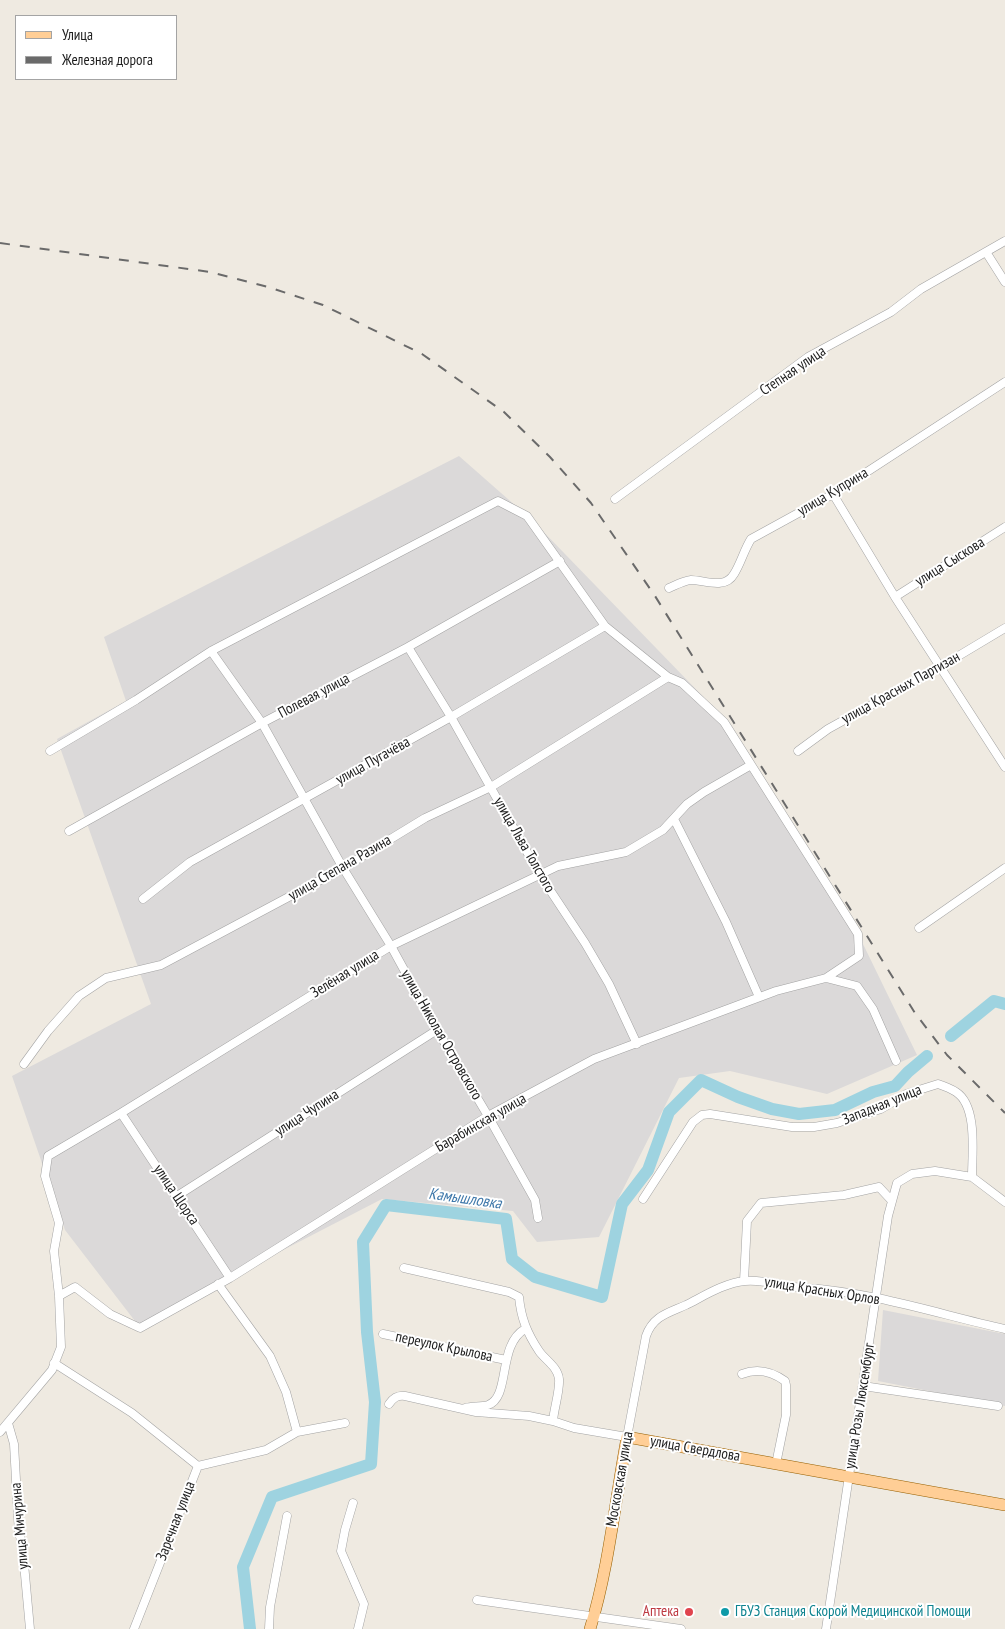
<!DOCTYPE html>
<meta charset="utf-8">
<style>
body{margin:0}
#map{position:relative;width:1005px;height:1629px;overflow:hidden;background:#efeae1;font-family:"PT Sans Narrow",sans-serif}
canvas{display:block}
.legend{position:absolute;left:15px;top:15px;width:162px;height:65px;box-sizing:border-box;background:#fff;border:1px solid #a4a4a4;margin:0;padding:6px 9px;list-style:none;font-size:15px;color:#1c1c1c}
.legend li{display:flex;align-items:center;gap:10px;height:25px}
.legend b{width:25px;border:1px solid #a4a4a4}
</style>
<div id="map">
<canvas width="1005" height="1629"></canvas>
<ul class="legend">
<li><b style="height:6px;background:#ffce96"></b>Улица</li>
<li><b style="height:6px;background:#6a6a6a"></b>Железная дорога</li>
</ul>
</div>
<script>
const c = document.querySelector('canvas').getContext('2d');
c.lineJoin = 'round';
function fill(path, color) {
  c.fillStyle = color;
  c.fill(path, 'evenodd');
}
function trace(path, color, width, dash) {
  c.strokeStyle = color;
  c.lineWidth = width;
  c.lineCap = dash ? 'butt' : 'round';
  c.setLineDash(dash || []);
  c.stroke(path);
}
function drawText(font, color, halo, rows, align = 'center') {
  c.font = font + ' "PT Sans Narrow",sans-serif';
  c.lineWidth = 4;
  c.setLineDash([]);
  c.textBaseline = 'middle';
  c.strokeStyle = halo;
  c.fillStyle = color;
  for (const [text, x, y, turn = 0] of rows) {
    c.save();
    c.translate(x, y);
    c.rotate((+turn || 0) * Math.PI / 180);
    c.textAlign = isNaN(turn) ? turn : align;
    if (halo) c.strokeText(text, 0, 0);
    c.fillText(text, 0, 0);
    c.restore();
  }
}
const residential = new Path2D(`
 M459,456L534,522L718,712L845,907L917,1055L827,1094L730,1071L679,1078L599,1237L537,1242L513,1211L382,1199L138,1325L65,1230L12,1076L151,1004L57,739L126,701L104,637Z
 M883,1310L1005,1334V1406L878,1381Z`);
const river = new Path2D(`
 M951,1036L994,1001L1005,1004
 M250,1629L243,1567L272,1497L371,1464L375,1402L367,1332L363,1242L386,1205L506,1219L512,1259L535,1277L602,1297L622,1204L648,1170L669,1112L701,1080L738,1097L772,1109L799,1114L835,1110L873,1092L895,1086L908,1072L927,1056`);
const street = new Path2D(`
 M986,252L1005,282
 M833,494L895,597L1005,767
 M615,499L808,357L891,312L921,289L1005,241
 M669,588C676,585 683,581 691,580C704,580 725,590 734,574C741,563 744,550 751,539L833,494L1005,382
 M895,597L1005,527
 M408,647L451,717L540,875L585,943L609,984L637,1044
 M211,651L262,723L343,868L391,946L437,1030L488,1116L535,1200L538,1218
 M50,751L136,700L211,651L498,501L527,516L605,626L668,677L682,683L724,722L858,934L859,956L826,978
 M798,751L828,729L940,667L1005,628
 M674,819L726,922L759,997
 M69,831L262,723L408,647L560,561
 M143,899L190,862L451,717L605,626
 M919,928L1005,868
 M24,1064L48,1031L79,996L106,978L161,965L343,868L425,818L491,787L668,677
 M121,1113L230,1278
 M177,1196L437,1030
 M643,1199L693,1122L702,1115L710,1114L792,1127H814L837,1123L881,1109L906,1094L938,1084C944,1086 950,1088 956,1092C978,1106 972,1154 972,1177
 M404,1268L509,1292L519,1297C521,1318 527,1333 539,1351C545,1360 558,1367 559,1379C560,1391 554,1408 553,1421
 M744,1281L747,1221L761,1203L844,1195L879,1187L892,1201
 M218,1284L270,1356L286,1392L297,1432
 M59,1296L75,1287L110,1314L140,1328L230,1278L488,1116L594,1059L776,991L826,978L857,986L873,1009L896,1061
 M383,1334L506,1360
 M54,1363L132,1413L198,1466L134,1629
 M742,1374C757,1368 771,1371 785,1381L786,1385V1415L776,1464
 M863,1386L998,1406
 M389,1404C393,1398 397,1395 405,1396L476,1412L529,1416L553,1421L574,1428L627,1437L646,1336C653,1316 668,1313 686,1305C704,1296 724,1283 745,1281C765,1279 785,1287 805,1288C873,1292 938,1314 1005,1329
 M465,1408C472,1406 481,1407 488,1405C511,1397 497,1345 525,1329
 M8,1423L14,1444L19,1534L22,1542L30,1629
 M0,1432L52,1370L61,1347L59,1296L54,1251L59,1223L45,1176L48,1156L121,1113L391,946L558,866L626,852L663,830L687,804L704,792L751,765
 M198,1466L266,1450L297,1432L345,1423
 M353,1503L345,1530L341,1551L364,1604L358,1629
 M477,1600L681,1629
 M269,1629L270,1607L287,1516
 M826,1629L888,1216L897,1183L912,1174L935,1171L972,1177L1005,1202`);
const primary = new Path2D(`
 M590,1629C609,1567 615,1501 627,1437L1005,1505`);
const rail = new Path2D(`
 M0,243L210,272L268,287L323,305L422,354L504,412L550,457L591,503L655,596L915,1013L947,1055L1005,1113`);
const markers = [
 [689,1612,5,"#e0444e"],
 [725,1612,5,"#0f9aa8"]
];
const streetNames = [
 ["Степная улица",793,371,-34],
 ["улица Куприна",833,492,-31],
 ["улица Сыскова",950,562,-32],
 ["улица Красных Партизан",901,688,-29],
 ["Полевая улица",314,696,-28],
 ["улица Пугачёва",373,761,-29],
 ["улица Льва Толстого",524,845,60],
 ["улица Степана Разина",340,868,-30],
 ["Зелёная улица",345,974,-32],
 ["улица Николая Островского",441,1035,60],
 ["Западная улица",882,1105,-22],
 ["улица Чупина",307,1113,-33],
 ["Барабинская улица",481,1123,-30],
 ["улица Щорса",176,1195,56],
 ["улица Красных Орлов",822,1291,9],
 ["переулок Крылова",444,1347,12],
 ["улица Розы Люксембург",860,1406,-81],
 ["улица Свердлова",695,1449,10],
 ["Московская улица",620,1479,-80],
 ["Заречная улица",176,1521,-69],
 ["улица Мичурина",20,1526,-95]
];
const healthNames = [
 ["Аптека",679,1612]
];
const cultureNames = [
 ["ГБУЗ Станция Скорой Медицинской Помощи",735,1612]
];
const waterNames = [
 ["Камышловка",465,1199,8]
];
fill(residential, '#dbd9d9');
trace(river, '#9ed3e0', 12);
trace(street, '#a3a3a3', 9);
trace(primary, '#955f00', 12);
trace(street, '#fff', 8);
trace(primary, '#ffce96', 11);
trace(rail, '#6a6a6a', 2, [10, 10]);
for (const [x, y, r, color] of markers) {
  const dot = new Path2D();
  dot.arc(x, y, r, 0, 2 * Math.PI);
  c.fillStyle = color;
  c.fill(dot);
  trace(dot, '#fff', 2);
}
drawText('15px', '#1c1c1c', '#fff', streetNames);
drawText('15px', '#be3a42', '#fff', healthNames, 'right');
drawText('15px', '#0d838f', '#fff', cultureNames, 'left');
drawText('italic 16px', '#4079ab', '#fff', waterNames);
</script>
